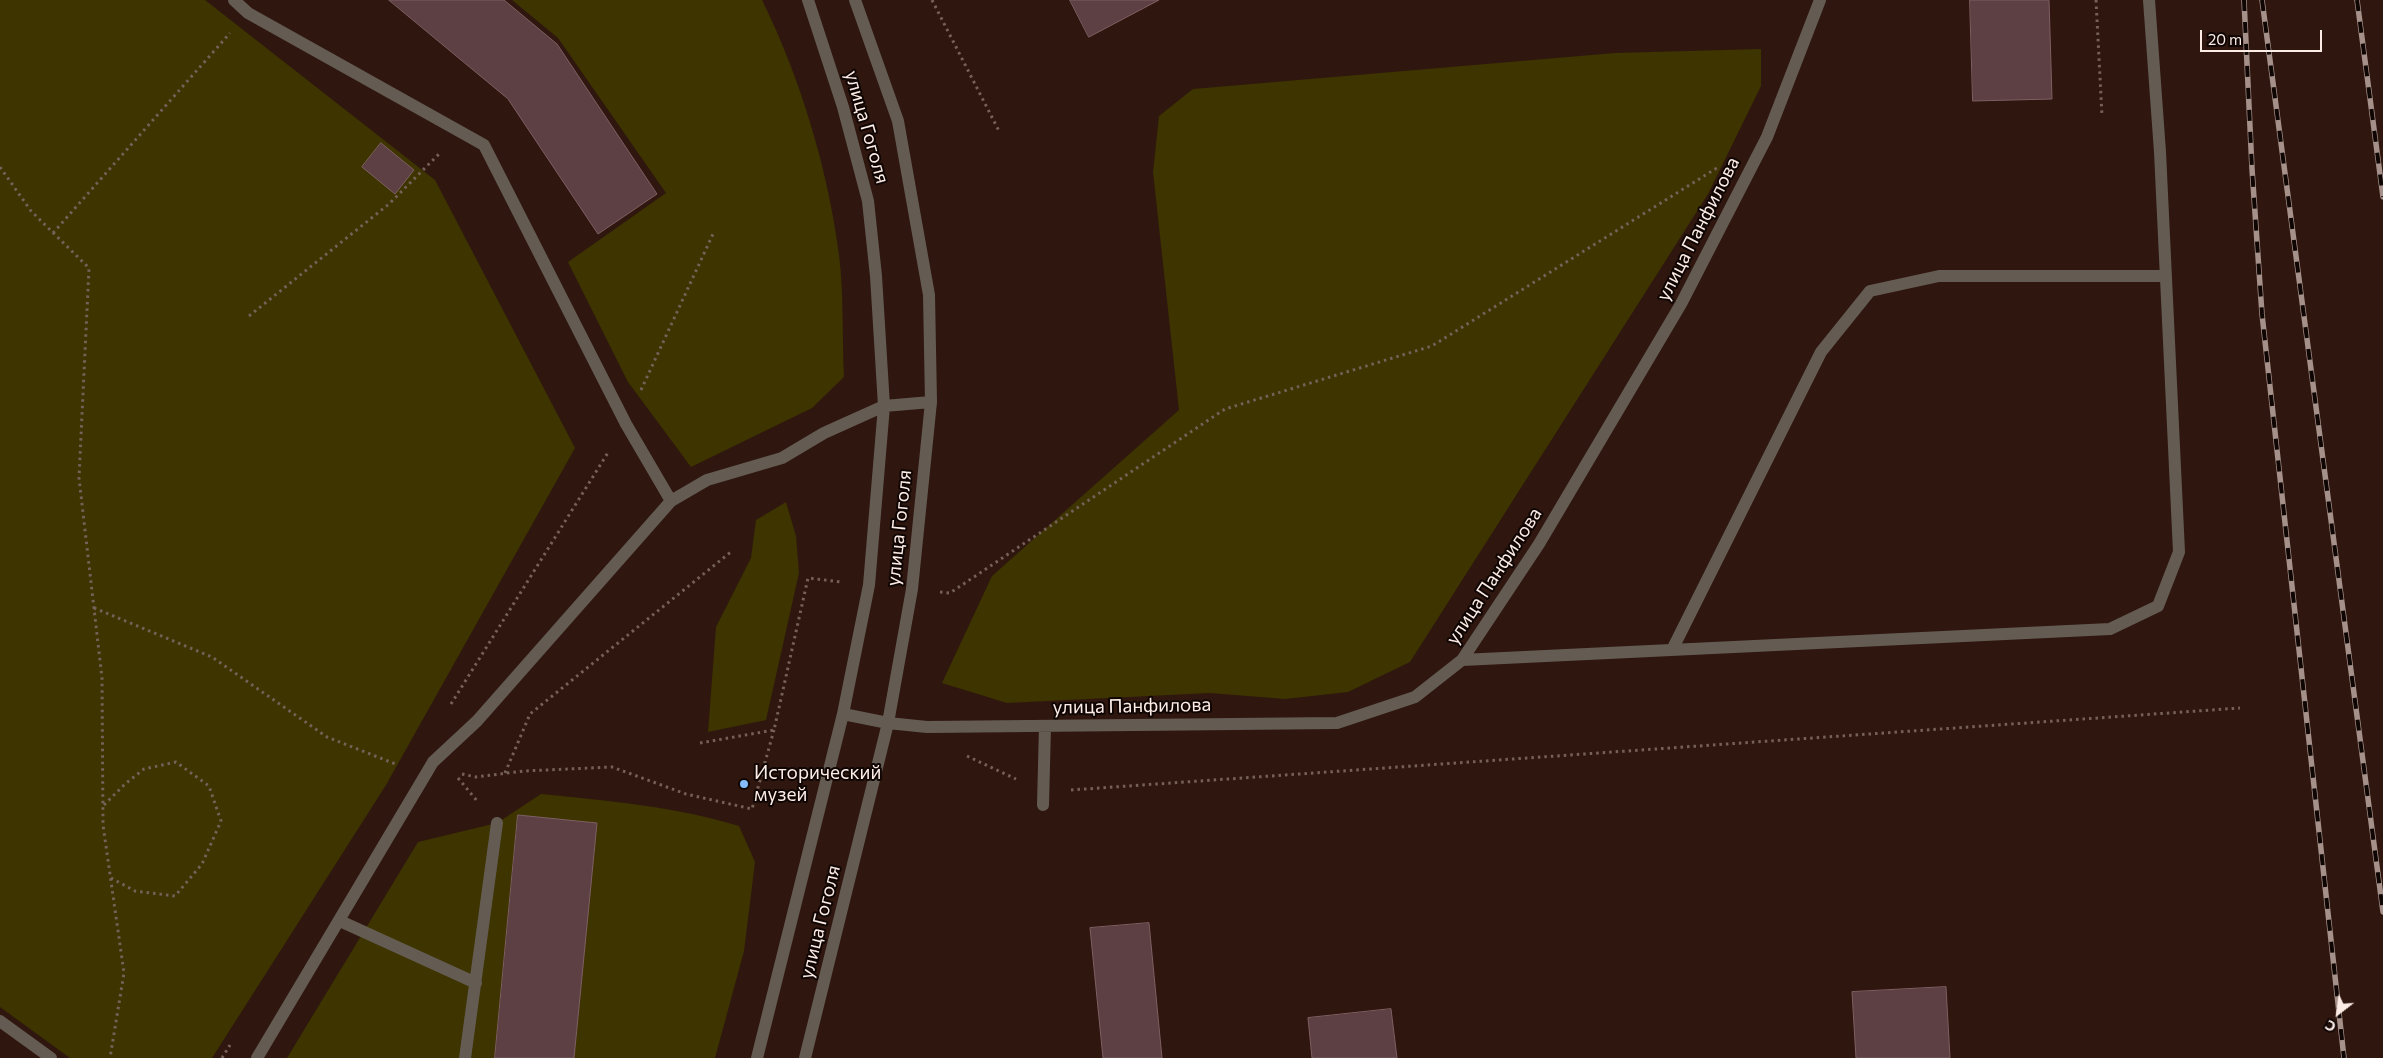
<!DOCTYPE html>
<meta charset="utf-8">
<style>
body{margin:0}
#map{position:relative;width:2383px;height:1058px;overflow:hidden;background:#2f170f;font-family:Commissioner,sans-serif}
canvas{display:block}
.north{position:absolute;left:2313px;top:988px;width:50px;height:50px;-webkit-text-stroke:4px #0f0604;paint-order:stroke;rotate:210deg;font-size:14px;font-weight:700;line-height:20px;text-align:center;color:#fdece6}
.north::after{content:'';display:block;margin:auto;width:18px;height:22px;background:#fdece6;clip-path:polygon(50% 0,100% 100%,50% 72%,0 100%)}
.scale{position:absolute;left:2200px;top:30px;width:122px;height:22px;box-sizing:border-box;border:2px solid #fdece6;border-top:0;padding-left:6px;font-size:15px;line-height:18px;white-space:nowrap;color:#fdece6;-webkit-text-stroke:4px #0f0604;paint-order:stroke}
</style>
<div id="map">
<canvas width="2383" height="1058"></canvas>
<div class="north">С</div>
<div class="scale">20 m</div>
</div>
<script>
const c = document.querySelector('canvas').getContext('2d');
c.lineJoin = 'round';
function fill(path, color) {
  c.fillStyle = color;
  c.fill(path, 'evenodd');
}
function trace(path, color, width, dash) {
  c.strokeStyle = color;
  c.lineWidth = width;
  c.lineCap = dash ? 'butt' : 'round';
  c.setLineDash(dash || []);
  c.stroke(path);
}
function drawText(font, color, halo, rows, align = 'center') {
  c.font = font + ' Commissioner,sans-serif';
  c.lineWidth = 4;
  c.setLineDash([]);
  c.textBaseline = 'middle';
  c.strokeStyle = halo;
  c.fillStyle = color;
  for (const [text, x, y, turn = 0] of rows) {
    c.save();
    c.translate(x, y);
    c.rotate((+turn || 0) * Math.PI / 180);
    c.textAlign = isNaN(turn) ? turn : align;
    if (halo) c.strokeText(text, 0, 0);
    c.fillText(text, 0, 0);
    c.restore();
  }
}
const green = new Path2D(`
 M0,0H205L435,180L575,448L386,785L212,1058H70L0,1007Z
 M512,0H762C800,77 828,169 839,255C844,295 842,336 844,377L812,408L691,467L628,382L568,262L666,193L558,38Z
 M1761,49V86L1708,194L1410,662L1348,692L1285,699L1210,693L1007,703L942,683L992,576L1179,410L1153,172L1159,116L1193,89L1615,53Z
 M786,502L796,536L799,573L766,720L708,732L716,627L751,558L756,520Z
 M541,794C609,801 674,806 739,826L755,862L744,951L715,1058H574L518,816L495,1058H287L418,842L497,823Z`);
const building = new Path2D(`
 M389,0H504L557,44L657,194L598,234L508,99Z
 M1070,0H1159L1089,37Z
 M1970,0H2049L2052,99L1973,101Z
 M381,143L414,170L395,194L362,167Z
 M518,815L597,823L574,1058H495Z
 M1149,923L1162,1058H1103L1090,928Z
 M1946,987L1950,1058H1856L1852,992Z
 M1391,1009L1397,1058H1312L1308,1018Z`);
const path = new Path2D(`
 M932,0L999,131
 M2096,0L2102,116
 M0,167L31,211L89,268L79,478L102,678L103,825L124,973L110,1058
 M53,233L230,33
 M249,316L389,204L440,153
 M641,390L713,234
 M940,592L950,593L1225,409L1432,346L1720,166
 M94,608L212,657L327,737L398,765
 M451,704L609,451
 M700,743L774,730L808,578L842,582
 M967,756L1016,779
 M505,773L530,714L732,551
 M462,774L476,777L524,771L612,767L686,794L752,809L774,730
 M458,778L478,802
 M1071,790L2240,708
 M104,805L125,784L144,769L176,762L209,786L221,821L202,864L175,896L135,891L111,878
 M222,1058L230,1045`);
const minor = new Path2D(`
 M234,0L248,13L484,145L626,424L671,501
 M1672,650L1821,352L1870,291L1939,276H2166
 M1462,660L2110,629L2158,606L2179,552L2160,152L2149,0
 M843,714L888,723L927,727L1337,723L1415,697L1462,660L1539,544L1681,304L1767,137L1820,0
 M1043,805L1045,726
 M340,921L476,983
 M0,1021L51,1058
 M257,1058L433,762L477,721L671,501L707,480L782,458L824,433L884,406L931,402
 M465,1058L497,823
 M757,1058L843,714L869,585L884,406L876,276L868,201L843,107L808,0
 M805,1058L888,723L912,589L931,402L929,295L898,121L855,0`);
const rail = new Path2D(`
 M2244,0L2252,169L2262,314L2344,1058
 M2262,0L2383,912
 M2357,0L2383,197`);
const markers = [
 [744,784,5,"#82bcfa"]
];
const streetNames = [
 ["улица Гоголя",867,127,74],
 ["улица Панфилова",1698,229,-63],
 ["улица Гоголя",899,528,-84],
 ["улица Панфилова",1494,576,-57],
 ["улица Панфилова",1132,706,-1],
 ["улица Гоголя",820,922,-76]
];
const poiNames = [
 ["Исторический",754,773],
 ["музей",754,795]
];
fill(green, '#3d3400');
fill(building, '#5d4044');
trace(building, '#7e5f63', 1);
trace(path, '#766159', 3, [2.5, 4]);
trace(minor, '#645c53', 12);
trace(rail, '#a5918a', 5.5);
trace(rail, '#0f0604', 4, [11]);
for (const [x, y, r, color] of markers) {
  const dot = new Path2D();
  dot.arc(x, y, r, 0, 2 * Math.PI);
  c.fillStyle = color;
  c.fill(dot);
  trace(dot, '#0f0604', 2);
}
drawText('19px', '#fdece6', '#0f0604', streetNames);
drawText('19px', '#fdece6', '#0f0604', poiNames, 'left');
</script>
